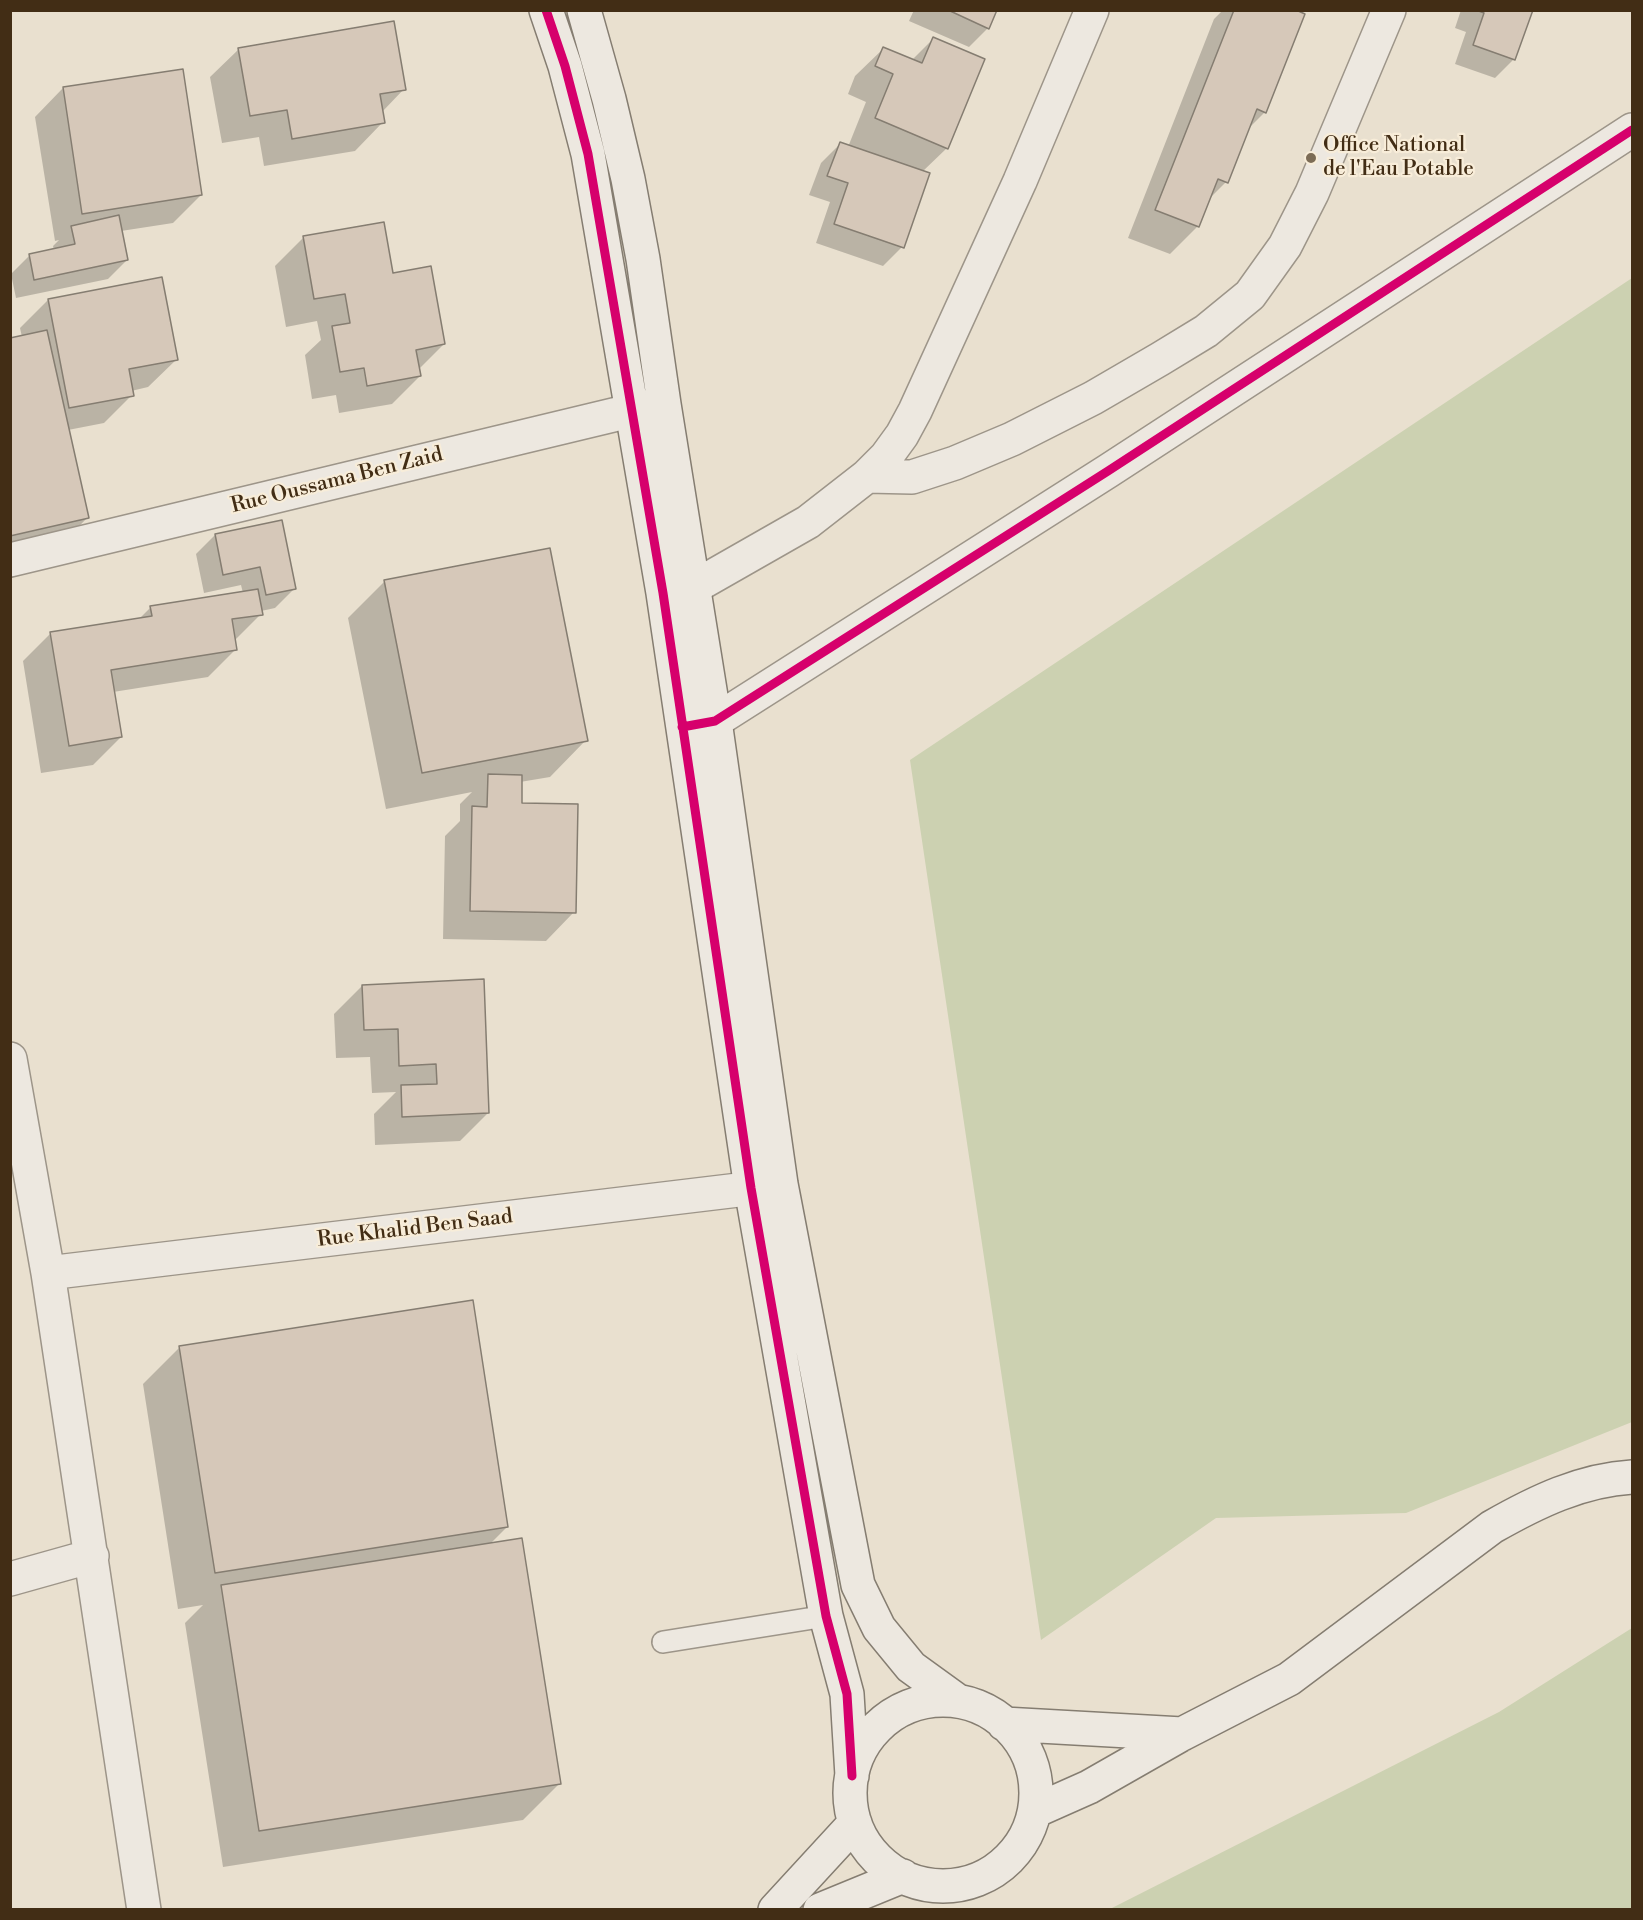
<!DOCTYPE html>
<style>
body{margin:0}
#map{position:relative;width:1643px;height:1920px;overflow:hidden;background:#e9e0cf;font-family:"Libre Bodoni",serif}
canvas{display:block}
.frame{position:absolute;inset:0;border:12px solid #422d15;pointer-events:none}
</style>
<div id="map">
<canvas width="1643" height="1920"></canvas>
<div class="frame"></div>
</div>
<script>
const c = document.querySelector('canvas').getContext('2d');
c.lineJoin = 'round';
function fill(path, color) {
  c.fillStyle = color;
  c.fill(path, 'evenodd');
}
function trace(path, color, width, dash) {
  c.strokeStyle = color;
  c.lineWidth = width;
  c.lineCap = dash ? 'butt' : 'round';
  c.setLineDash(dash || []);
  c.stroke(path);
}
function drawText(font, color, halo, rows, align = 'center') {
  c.font = font + ' "Libre Bodoni",serif';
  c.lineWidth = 4.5;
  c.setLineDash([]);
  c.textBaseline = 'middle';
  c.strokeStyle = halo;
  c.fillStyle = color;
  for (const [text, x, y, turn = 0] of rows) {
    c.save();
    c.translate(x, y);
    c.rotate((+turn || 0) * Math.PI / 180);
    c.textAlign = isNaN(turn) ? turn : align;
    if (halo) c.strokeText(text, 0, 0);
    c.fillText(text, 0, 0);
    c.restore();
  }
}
const green = new Path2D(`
 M1632,278V1422L1406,1513L1216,1518L1041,1640L910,760Z
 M1632,1628V1909H1110L1499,1712Z`);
const shadow = new Path2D(`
 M914,10H996L988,28L969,47L909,21Z
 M1223,10H1292L1265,112L1247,130L1226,182L1207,201L1198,226L1170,254L1128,238L1214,19Z
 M1461,10H1531L1514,59L1495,78L1455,64L1466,32L1455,28Z
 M933,39L947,148L922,172L928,174L902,247L883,266L816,243L830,202L809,195L821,163L840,144L848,147L866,102L848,94L855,76L884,48L912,60Z
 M239,49L404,89L382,112L383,122L355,151L264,166L259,137L222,143L210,77Z
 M63,88L201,195L173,223L121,231L127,260L108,279L16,298L11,274L30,255L54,250L53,246L59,240L55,241L35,117Z
 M383,224L391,275L444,344L419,369L420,376L392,404L339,413L336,395L312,399L305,355L321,340L317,321L286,327L275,266L303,238Z
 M48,300L177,359L148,387L131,391L132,395L104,423L68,430L87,518L51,555L10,563V340L22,337L20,328Z
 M215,535L294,589L275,608L261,611V614L234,641L236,649L208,677L113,692L121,737L93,765L41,773L23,661L51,633L139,619L151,607L243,593L241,585L204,593L196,554Z
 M385,581L586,740L550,777L520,782V804L574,912L546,941L443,939L445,836L460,821V804L472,792L386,809L348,618Z
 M362,986L488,1113L460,1141L375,1145L374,1114L396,1092L372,1093L370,1057L336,1058L334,1014Z
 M180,1347L507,1527L489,1545L559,1784L523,1820L223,1867L185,1623L203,1605L178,1609L143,1384Z`);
const building = new Path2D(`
 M948,10H997L989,29Z
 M1234,10H1296L1305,14L1266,113L1257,109L1228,183L1218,179L1199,227L1155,210Z
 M1476,10H1533L1515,60L1473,45L1484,13Z
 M394,21L406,90L380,94L385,123L292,139L287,110L250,116L238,48Z
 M933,37L985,59L948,149L875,118L893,74L875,66L883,47L922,63Z
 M183,69L202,195L82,214L63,87Z
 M840,142L930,173L904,248L834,224L848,183L827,176Z
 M119,215L128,260L34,280L29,254L75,244L71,226Z
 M384,222L393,273L431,266L445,344L416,350L421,376L367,386L364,368L340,372L332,326L350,323L345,294L314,299L303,236Z
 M162,277L178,360L129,369L134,396L69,408L48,299Z
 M47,330L89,518L10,536V338Z
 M282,520L296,589L266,595L260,567L223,575L215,534Z
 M550,548L588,741L422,773L384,580Z
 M258,589L263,615L232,619L237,650L111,670L122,737L69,746L50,632L152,616L150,606Z
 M488,774L522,775V803L578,804L576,913L470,911L472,806L487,807Z
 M484,979L489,1113L402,1117L401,1085L437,1084L436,1064L399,1066L398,1029L364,1030L362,985Z
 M473,1300L508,1527L215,1573L179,1346Z
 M522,1538L561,1784L259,1831L221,1585Z`);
const lane = new Path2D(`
 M663,1642L826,1616`);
const street = new Path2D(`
 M867,476L912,477L955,463L1012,439L1093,398L1160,359L1206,331L1250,295L1285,246L1312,193L1389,10
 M10,560L659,404
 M666,592L694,587L808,522L867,476L886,457L902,435L915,411L1020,181L1092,10
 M690,726L715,721L1108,471L1632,130
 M10,1059L48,1273L144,1910
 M48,1273L780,1185
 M10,1579L92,1556`);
const secondary = new Path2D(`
 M546,10L565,66L588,154L663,593L751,1188L826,1616L847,1694L852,1776
 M584,10L609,99L628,179L643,259L664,404L715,721L781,1184L858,1585L879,1628L911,1667L958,1701
 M850 1793a93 93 0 1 1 186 0a93 93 0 1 1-186 0Z
 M1004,1724L1182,1734
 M1035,1811L1089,1787L1182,1734L1289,1679L1492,1527C1536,1502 1581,1480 1632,1477
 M775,1910L855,1823
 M820,1910L903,1876`);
const cycleway = new Path2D(`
 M546,10L565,66L588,154L663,593L751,1188L826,1616L847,1694L852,1776
 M682,727L715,721L1108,471L1632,130`);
const markers = [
 [1311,158,6,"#7c6c56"]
];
const poiNames = [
 ["Office National",1323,146],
 ["de l'Eau Potable",1323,170]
];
const streetNames = [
 ["Rue Oussama Ben Zaid",337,481,-14],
 ["Rue Khalid Ben Saad",415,1229,-7]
];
fill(green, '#ccd1b1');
fill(shadow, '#0003');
fill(building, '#d6c8b9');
trace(building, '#857d71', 1.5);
trace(lane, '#9d9589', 24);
trace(street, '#9d9589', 36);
trace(secondary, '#857d71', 36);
trace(lane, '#ede8e0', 21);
trace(street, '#ede8e0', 33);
trace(secondary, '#ede8e0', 33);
trace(cycleway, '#d6006c', 9);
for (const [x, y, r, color] of markers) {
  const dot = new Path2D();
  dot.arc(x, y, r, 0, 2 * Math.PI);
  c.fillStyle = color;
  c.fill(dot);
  trace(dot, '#f8edd9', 2);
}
drawText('21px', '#422d15', '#f8edd9', poiNames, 'left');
drawText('21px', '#422d15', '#f8edd9', streetNames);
</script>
